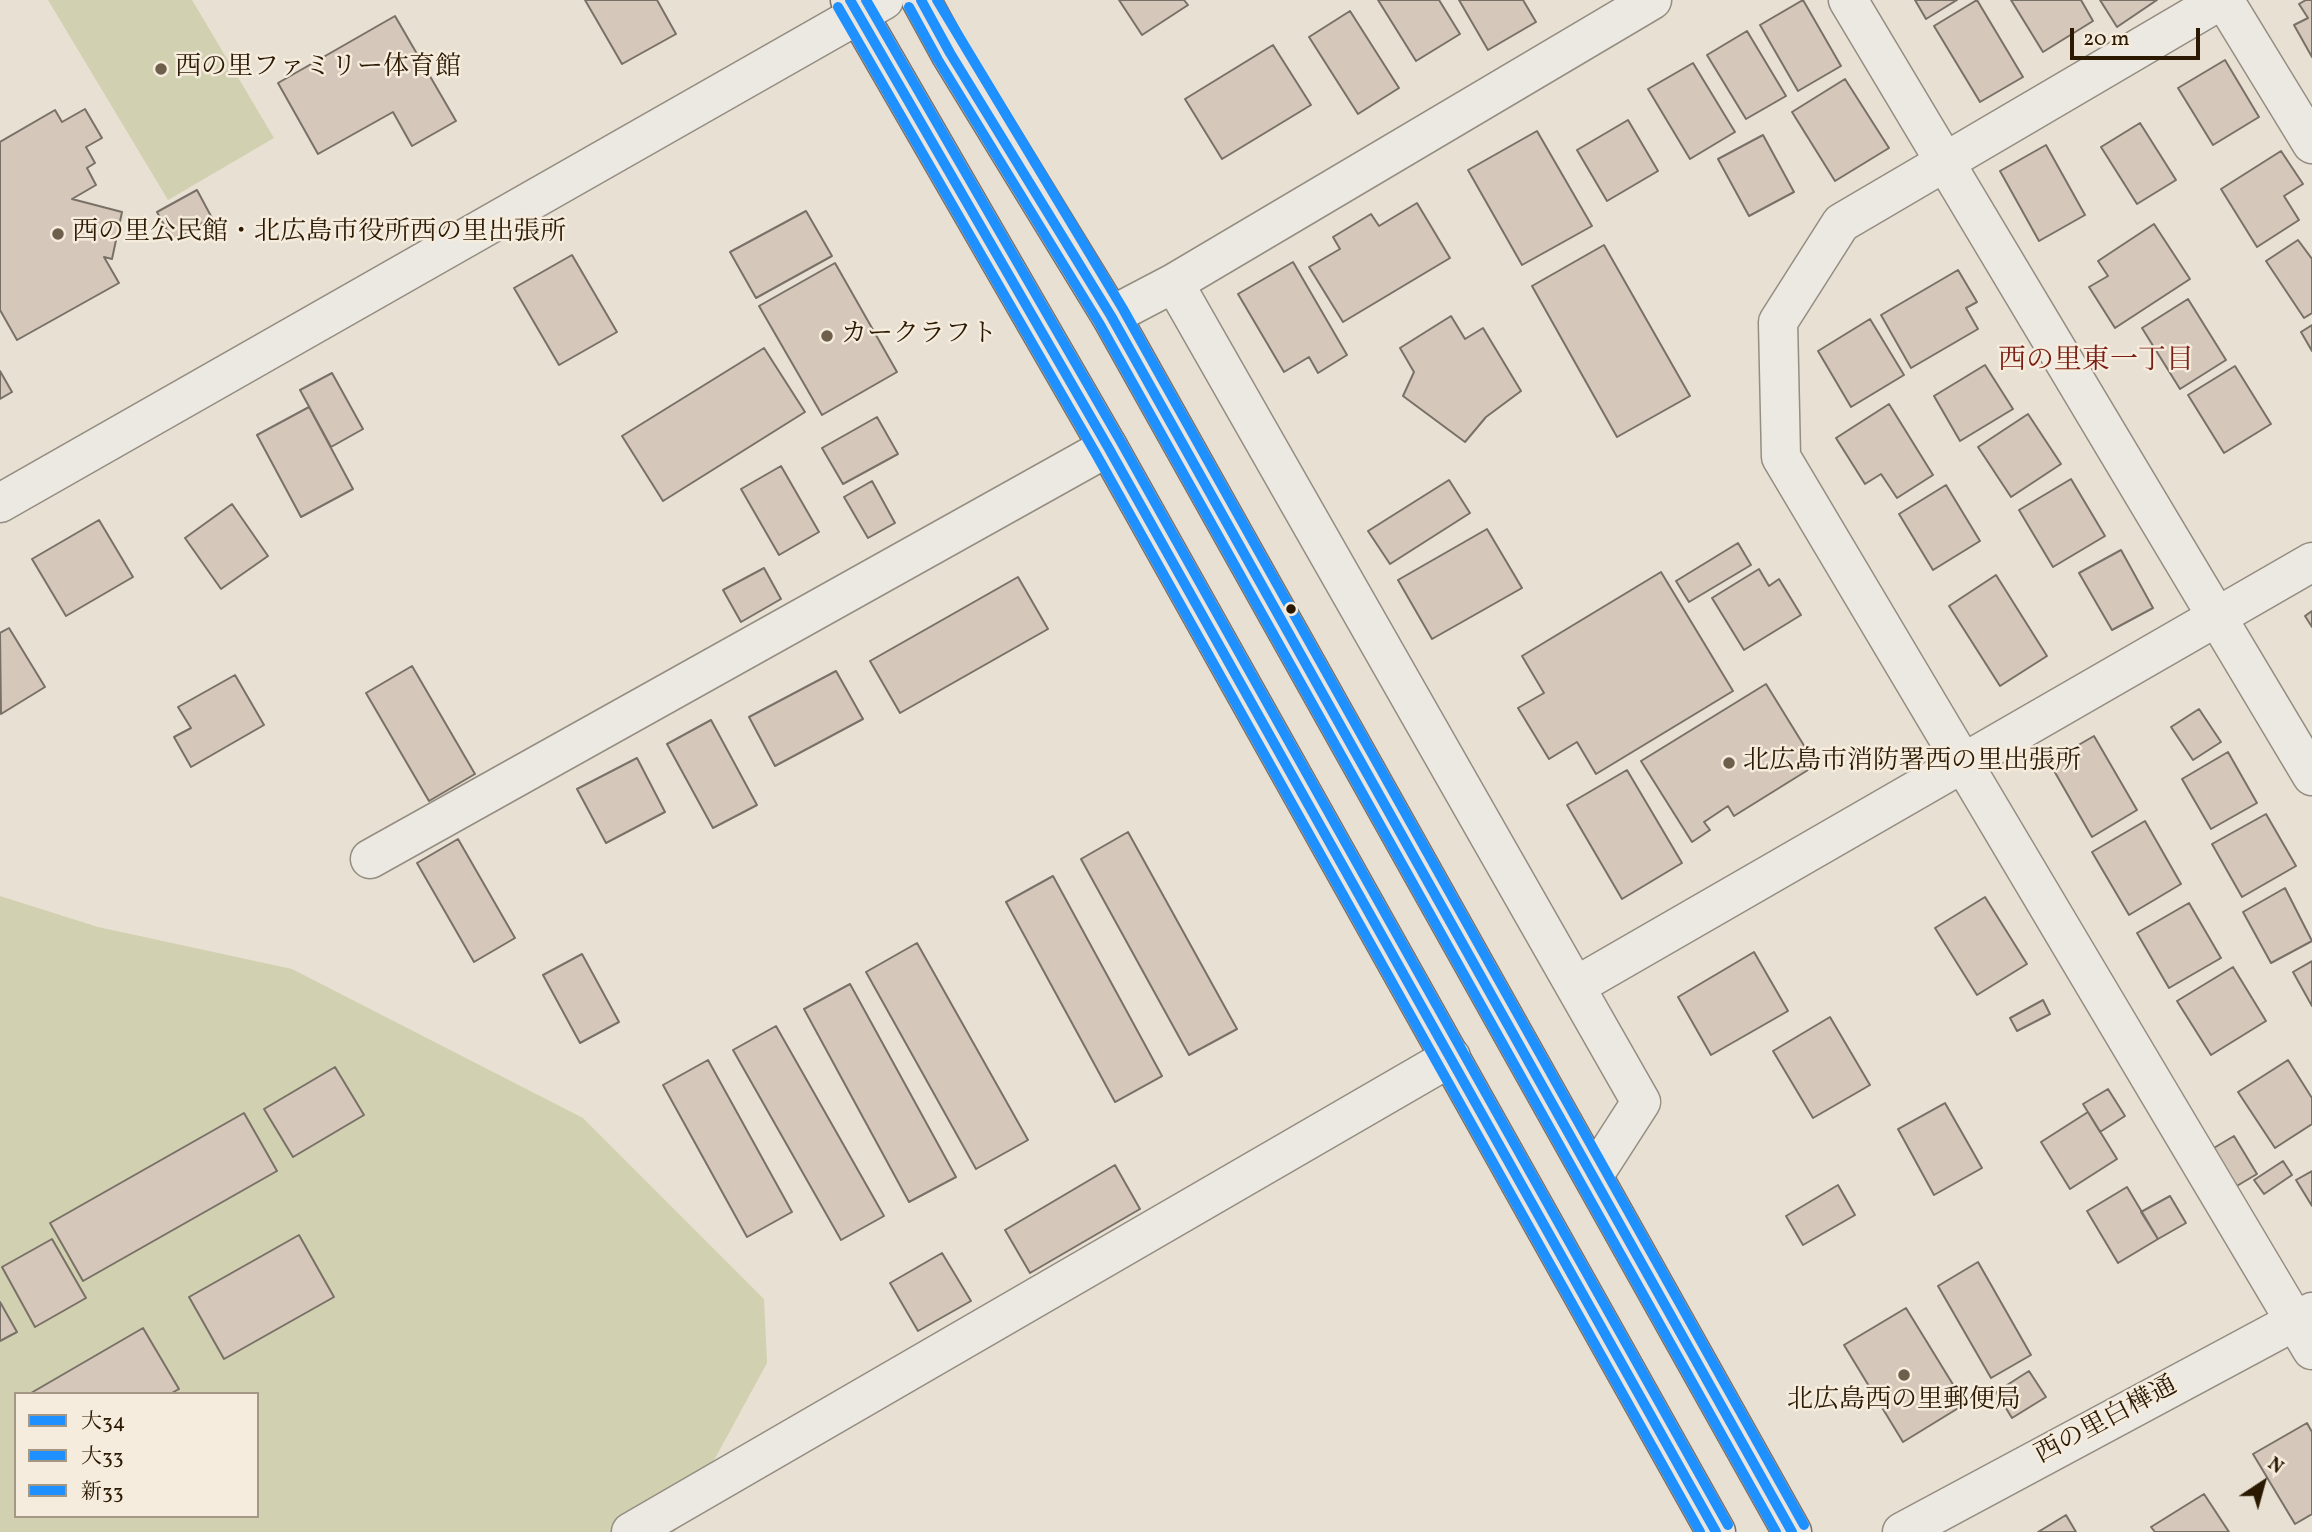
<!DOCTYPE html>
<meta charset="utf-8">
<style>
body{margin:0}
#map{position:relative;width:2312px;height:1532px;overflow:hidden;background:#e8e0d2;font-family:Vollkorn,"Noto Serif JP",serif}
canvas{display:block}
.legend{position:absolute;left:14px;top:1392px;width:245px;height:126px;box-sizing:border-box;background:#f5ecdd;border:2px solid #a49885;margin:0;padding:9px 12px;list-style:none;font-size:21px;color:#2b1902}
.legend li{display:flex;align-items:center;gap:14px;height:35px}
.legend b{width:35px;border:2px solid #a49885}
.north{position:absolute;left:2228px;top:1448px;width:70px;height:70px;-webkit-text-stroke:5px #f5ecdd;paint-order:stroke;rotate:36deg;font-size:19px;font-weight:700;line-height:28px;text-align:center;color:#2b1902}
.north::after{content:'';display:block;margin:auto;width:24px;height:32px;background:#2b1902;clip-path:polygon(50% 0,100% 100%,50% 72%,0 100%)}
.scale{position:absolute;left:2070px;top:28px;width:130px;height:32px;box-sizing:border-box;border:4px solid #2b1902;border-top:0;padding-left:9px;font-size:21px;line-height:24px;white-space:nowrap;color:#2b1902;-webkit-text-stroke:5px #f5ecdd;paint-order:stroke}
</style>
<div id="map">
<canvas width="2312" height="1532"></canvas>
<ul class="legend">
<li><b style="height:9px;background:#1e90ff"></b>大34</li>
<li><b style="height:9px;background:#1e90ff"></b>大33</li>
<li><b style="height:9px;background:#1e90ff"></b>新33</li>
</ul>
<div class="north">N</div>
<div class="scale">20 m</div>
</div>
<script>
const c = document.querySelector('canvas').getContext('2d');
c.lineJoin = 'round';
function fill(path, color) {
  c.fillStyle = color;
  c.fill(path, 'evenodd');
}
function trace(path, color, width, dash) {
  c.strokeStyle = color;
  c.lineWidth = width;
  c.lineCap = dash ? 'butt' : 'round';
  c.setLineDash(dash || []);
  c.stroke(path);
}
function drawText(font, color, halo, rows, align = 'center') {
  c.font = font + ' Vollkorn,"Noto Serif JP",serif';
  c.lineWidth = 5;
  c.setLineDash([]);
  c.textBaseline = 'middle';
  c.strokeStyle = halo;
  c.fillStyle = color;
  for (const [text, x, y, turn = 0] of rows) {
    c.save();
    c.translate(x, y);
    c.rotate((+turn || 0) * Math.PI / 180);
    c.textAlign = isNaN(turn) ? turn : align;
    if (halo) c.strokeText(text, 0, 0);
    c.fillText(text, 0, 0);
    c.restore();
  }
}
const green = new Path2D(`
 M48,0H192L274,138L168,200Z
 M0,896L98,927L292,969L583,1118L764,1299L767,1363L675,1532H0ZM16,1394H257V1516H16Z`);
const building = new Path2D(`
 M585,0H657L676,34L622,64Z
 M1119,0H1184L1188,5L1142,35Z
 M1378,0H1439L1460,34L1416,61Z
 M1459,0H1523L1536,22L1488,50Z
 M1803,0L1841,66L1798,91L1760,25Z
 M1915,0H1957L1926,19Z
 M1977,0L2023,77L1980,102L1934,26Z
 M2011,0H2081L2093,21L2043,52Z
 M2100,0H2157L2117,27Z
 M2306,0H2312V57L2294,25L2308,18L2299,4Z
 M1350,11L1399,88L1358,114L1309,37Z
 M395,16L456,121L412,146L393,112L318,154L278,83Z
 M1747,31L1786,96L1746,119L1707,55Z
 M1273,45L1311,105L1222,159L1185,99Z
 M2225,60L2259,117L2213,145L2178,88Z
 M1693,63L1735,132L1690,159L1648,89Z
 M1845,79L1889,148L1835,181L1792,112Z
 M85,109L102,138L86,147L95,163L87,168L96,185L72,199L122,212L112,259L104,257L119,283L17,340L0,310V142L55,110L62,122Z
 M1628,120L1658,171L1607,201L1577,150Z
 M2140,123L2176,180L2137,204L2101,147Z
 M1537,131L1592,226L1522,265L1468,170Z
 M1763,135L1794,192L1749,216L1718,159Z
 M2046,145L2085,215L2039,241L2000,171Z
 M2281,151L2303,184L2284,196L2299,220L2257,247L2221,189Z
 M197,190L212,218L172,240L157,212Z
 M1417,203L1450,258L1343,322L1309,267L1340,249L1333,237L1371,214L1379,226Z
 M806,211L832,256L756,298L730,252Z
 M2154,224L2190,279L2115,328L2089,287L2108,276L2098,261Z
 M2298,240L2312,259V313L2304,318L2266,261Z
 M1604,245L1690,396L1617,437L1532,286Z
 M572,255L617,332L559,365L514,288Z
 M1293,262L1347,355L1318,373L1309,357L1284,372L1238,294Z
 M835,263L897,372L822,415L759,306Z
 M1958,270L1977,302L1966,308L1978,329L1911,368L1881,315Z
 M2188,299L2226,360L2180,389L2142,328Z
 M1451,316L1465,339L1483,328L1521,391L1486,417L1465,442L1403,396L1414,372L1400,348Z
 M1870,319L1904,375L1851,407L1818,351Z
 M2312,325V351L2301,332Z
 M764,348L805,412L663,501L622,436Z
 M1985,365L2013,409L1960,441L1934,396Z
 M2235,366L2271,424L2224,453L2188,395Z
 M0,371L12,392L0,399Z
 M332,373L363,429L331,447L300,390Z
 M1889,404L1933,475L1897,498L1881,474L1865,484L1836,438Z
 M309,407L353,489L301,517L257,435Z
 M2028,414L2061,464L2011,497L1978,447Z
 M877,417L898,454L843,484L822,448Z
 M781,466L819,532L779,555L741,489Z
 M2071,479L2105,536L2053,567L2019,510Z
 M1449,480L1470,513L1390,564L1368,531Z
 M872,481L895,523L868,538L844,497Z
 M1946,485L1980,541L1933,570L1899,514Z
 M232,504L268,556L221,589L185,538Z
 M99,520L133,577L66,616L32,559Z
 M1487,529L1522,588L1432,639L1398,580Z
 M1738,543L1751,565L1689,602L1676,581Z
 M2121,550L2153,608L2112,630L2079,573Z
 M764,568L781,599L741,622L723,590Z
 M1759,569L1769,586L1779,579L1801,615L1744,650L1712,598Z
 M1661,572L1733,691L1596,774L1577,742L1549,759L1518,708L1544,693L1522,656Z
 M1996,575L2047,656L2000,686L1949,606Z
 M1018,577L1048,629L900,713L870,661Z
 M2312,611V627L2305,616Z
 M9,628L45,687L1,714L0,633Z
 M412,666L475,774L429,801L366,693Z
 M836,671L863,719L775,766L749,717Z
 M235,675L264,725L191,767L174,737L191,728L178,707Z
 M1766,684L1816,765L1734,816L1728,806L1704,822L1710,830L1692,842L1641,761Z
 M2199,709L2221,742L2193,760L2171,727Z
 M711,720L757,805L713,828L667,744Z
 M2094,736L2137,810L2092,837L2049,762Z
 M2228,752L2257,803L2211,829L2182,779Z
 M637,758L665,812L606,843L577,789Z
 M1627,770L1682,863L1622,899L1567,805Z
 M2266,814L2296,866L2242,897L2212,844Z
 M2145,821L2181,884L2129,915L2092,852Z
 M1128,832L1237,1029L1189,1055L1081,859Z
 M458,839L515,938L474,962L417,863Z
 M1053,876L1162,1076L1115,1102L1006,902Z
 M2285,888L2312,941L2271,963L2243,912Z
 M1985,897L2027,964L1977,995L1935,928Z
 M2189,903L2221,958L2169,988L2137,933Z
 M917,943L1028,1140L976,1169L866,972Z
 M1754,952L1788,1011L1711,1055L1678,997Z
 M582,954L619,1022L580,1043L543,975Z
 M2312,961V1006L2293,972Z
 M2233,967L2266,1021L2211,1055L2177,1001Z
 M850,984L956,1177L909,1202L804,1009Z
 M2043,1000L2050,1014L2017,1031L2010,1018Z
 M1830,1017L1870,1085L1813,1118L1773,1051Z
 M776,1026L884,1216L841,1240L733,1050Z
 M708,1060L792,1212L747,1237L663,1085Z
 M2288,1060L2312,1098V1124L2275,1148L2238,1092Z
 M335,1067L364,1115L293,1157L264,1109Z
 M2108,1089L2125,1116L2100,1132L2083,1104Z
 M1945,1103L1982,1168L1934,1195L1898,1129Z
 M2088,1112L2117,1159L2070,1189L2041,1142Z
 M244,1113L277,1171L83,1281L50,1223Z
 M2234,1136L2257,1174L2230,1190L2207,1152Z
 M2283,1161L2292,1175L2264,1194L2254,1180Z
 M1115,1165L1140,1209L1030,1273L1005,1230Z
 M2312,1171V1206L2296,1180Z
 M1838,1185L1855,1215L1803,1245L1786,1216Z
 M2127,1187L2158,1239L2118,1263L2087,1211Z
 M2170,1196L2186,1223L2158,1239L2141,1212Z
 M299,1235L334,1297L224,1359L189,1297Z
 M52,1239L86,1298L35,1327L2,1267Z
 M942,1253L971,1301L918,1331L890,1283Z
 M1978,1262L2031,1355L1991,1378L1938,1286Z
 M0,1302L17,1332L0,1341Z
 M1906,1308L1965,1404L1903,1442L1844,1345Z
 M143,1328L179,1389L170,1394L31,1393Z
 M2029,1371L2046,1397L2012,1418L1996,1392Z
 M2307,1423L2312,1432V1514L2295,1524L2253,1454Z
 M2204,1494L2229,1532H2155L2151,1527Z
 M2066,1515L2076,1532H2038Z`);
const minor = new Path2D(`
 M1848,0L2312,776
 M2221,0L1841,223L1778,322L1781,457L2312,1350
 M2224,0L2312,144
 M1174,283L1641,1102L1594,1175
 M1111,316L1174,283L1652,0
 M0,503L884,0
 M370,859L1108,447
 M1576,986L2312,562
 M631,1532L1451,1057
 M1902,1532L2312,1312`);
const highway = new Path2D(`
 M850,0L1108,447L1716,1532
 M921,0L950,53L1111,316L1792,1532`);
const bus1 = new Path2D(`
 M850,0L1108,447L1716,1532
 M921,0L950,53L1111,316L1792,1532`);
const bus2 = new Path2D(`
 M838,7L1096,454L1700,1532
 M909,7L938,60L1099,323L1776,1532`);
const bus3 = new Path2D(`
 M866,0L1120,440L1728,1525
 M937,0L1123,309L1804,1525`);
const markers = [
 [161,69,7,"#6d5f4b"],
 [58,234,7,"#6d5f4b"],
 [827,336,7,"#6d5f4b"],
 [1291,609,6,"#2b1902"],
 [1729,763,7,"#6d5f4b"],
 [1904,1375,7,"#6d5f4b"]
];
const poiNames = [
 ["西の里ファミリー体育館",175,69],
 ["西の里公民館・北広島市役所西の里出張所",72,234],
 ["カークラフト",841,336],
 ["北広島市消防署西の里出張所",1743,763],
 ["北広島西の里郵便局",1904,1402,"center"]
];
const streetNames = [
 ["西の里白樺通",2107,1422,-28]
];
const neighbourhoodNames = [
 ["西の里東一丁目",2096,363]
];
fill(green, '#d1d0b0');
fill(building, '#d5c7b9');
trace(building, '#797167', 2);
trace(minor, '#948d82', 41);
trace(highway, '#797167', 41);
trace(minor, '#ece8e2', 38);
trace(highway, '#e9e4dd', 38);
trace(bus1, '#1e90ff', 10);
trace(bus2, '#1e90ff', 10);
trace(bus3, '#1e90ff', 10);
for (const [x, y, r, color] of markers) {
  const dot = new Path2D();
  dot.arc(x, y, r, 0, 2 * Math.PI);
  c.fillStyle = color;
  c.fill(dot);
  trace(dot, '#f5ecdd', 2.5);
}
drawText('26px', '#2b1902', '#f5ecdd', poiNames, 'left');
drawText('26px', '#2b1902', '#f5ecdd', streetNames);
drawText('28px', '#7a1f14', '#f5ecdd', neighbourhoodNames);
</script>
